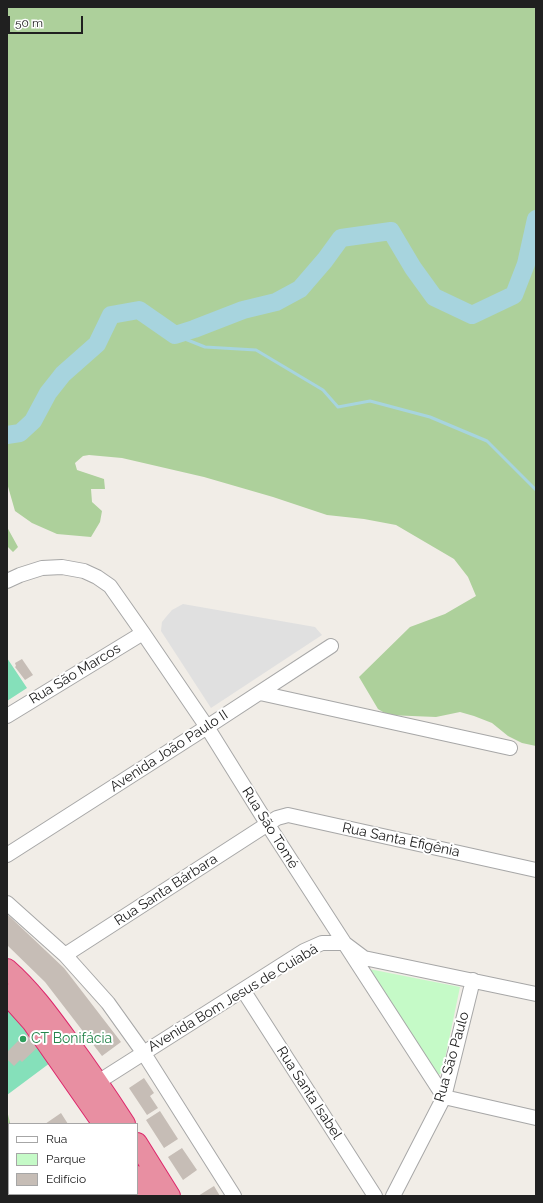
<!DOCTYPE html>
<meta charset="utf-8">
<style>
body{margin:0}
#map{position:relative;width:543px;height:1203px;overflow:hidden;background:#f1ede7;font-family:Raleway,sans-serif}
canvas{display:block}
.frame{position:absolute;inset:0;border:8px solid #202020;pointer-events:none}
.legend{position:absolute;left:8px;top:1123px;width:130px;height:72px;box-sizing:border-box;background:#fff;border:1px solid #a6a6a6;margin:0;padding:5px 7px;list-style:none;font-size:12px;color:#202020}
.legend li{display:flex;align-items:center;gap:8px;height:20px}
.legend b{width:20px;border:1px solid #a6a6a6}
.scale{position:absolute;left:8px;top:16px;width:75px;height:18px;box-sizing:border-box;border:2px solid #202020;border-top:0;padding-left:5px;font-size:12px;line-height:14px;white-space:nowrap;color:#202020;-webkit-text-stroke:3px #fff;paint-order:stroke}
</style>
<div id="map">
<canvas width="543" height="1203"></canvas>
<div class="frame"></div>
<ul class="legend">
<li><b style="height:5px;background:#fff"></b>Rua</li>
<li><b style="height:11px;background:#c5fac7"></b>Parque</li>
<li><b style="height:11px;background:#c6bdb6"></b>Edifício</li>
</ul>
<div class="scale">50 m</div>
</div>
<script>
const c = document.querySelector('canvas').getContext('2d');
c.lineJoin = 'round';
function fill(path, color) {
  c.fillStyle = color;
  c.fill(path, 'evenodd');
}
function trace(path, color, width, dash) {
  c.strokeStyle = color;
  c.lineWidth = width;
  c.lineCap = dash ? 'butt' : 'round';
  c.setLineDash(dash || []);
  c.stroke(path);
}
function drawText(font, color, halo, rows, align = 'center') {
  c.font = font + ' Raleway,sans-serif';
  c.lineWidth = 4;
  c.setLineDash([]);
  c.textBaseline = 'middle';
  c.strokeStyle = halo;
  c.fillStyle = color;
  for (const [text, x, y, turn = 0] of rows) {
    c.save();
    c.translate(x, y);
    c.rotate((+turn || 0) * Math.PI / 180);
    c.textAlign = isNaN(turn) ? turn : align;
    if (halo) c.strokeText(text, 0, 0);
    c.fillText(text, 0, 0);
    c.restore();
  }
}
const forest = new Path2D(`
 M7,7H536V746L522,743L508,736L492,723L474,716L460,712L436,717L388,715L378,709L359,677L410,627L445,614L476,596L468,577L454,559L396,525L364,519L327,515L273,497L204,477L122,458L89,455L83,456L75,463L77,470L104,479L105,489H91L92,502L102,511L100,522L91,537L57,534L32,523L15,511L7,483Z
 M7,527L18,547L13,552L7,546Z
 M7,1110L10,1123L9,1124V1194H29L30,1196H7Z`);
const park = new Path2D(`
 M369,969L460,987L442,1073L438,1075L366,975Z`);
const pitch = new Path2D(`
 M7,658L27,688L7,701Z
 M7,1001L54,1060L7,1095Z`);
const parking = new Path2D(`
 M183,604L315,627L322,635L211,708L161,631L162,622L166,617L172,610Z`);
const stream = new Path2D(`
 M175,335L205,347L256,350L323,390L338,407L370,401L430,417L487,441L536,490`);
const river = new Path2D(`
 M7,435L20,433L33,421L48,393L63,374L97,344L111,315L139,310L175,335L194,329L243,310L276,302L300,289L325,260L341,238L391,231L413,268L434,297L472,315L514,295L526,264L536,219`);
const building = new Path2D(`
 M22,659L33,675L25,680L15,667L16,666L15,663Z
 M7,914L64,968L121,1042L102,1056L45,982L7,945Z
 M28,1034L39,1046L22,1062L20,1060L14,1066L7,1059V1052L18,1041L20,1042Z
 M144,1078L154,1093L150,1096L158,1108L147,1115L129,1088Z
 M160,1111L178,1139L164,1148L146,1120Z
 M61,1113L68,1124H45Z
 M182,1148L197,1170L183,1180L168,1157Z
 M214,1186L220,1196H198Z
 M97,1194H117L119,1196H94Z`);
const minor = new Path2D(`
 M7,581L20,575L42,568L62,567L84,571L97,577L110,586L143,633L207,727L268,825L444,1097L536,1118
 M260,693L510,748
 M7,716L143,633
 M7,855L207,727L331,646
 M7,903L65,955L108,1003L143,1052L234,1196
 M65,955L277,818L288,815L536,870
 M243,990L375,1196
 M98,1082L304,951L322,943H344L364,958L536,994
 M393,1196L444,1097L473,980`);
const highway = new Path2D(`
 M7,969C31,990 49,1015 68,1041C88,1068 107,1096 125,1124
 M7,994L32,1022L103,1124
 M137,1143L170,1196
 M137,1176L150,1196`);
const markers = [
 [23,1039,4,"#2e9e5b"]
];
const streetNames = [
 ["Rua São Marcos",75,674,-31],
 ["Avenida João Paulo II",169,751,-33],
 ["Rua São Tomé",270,828,58],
 ["Rua Santa Efigênia",401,840,12],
 ["Rua Santa Bárbara",166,890,-33],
 ["Avenida Bom Jesus de Cuiabá",233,998,-31],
 ["Rua São Paulo",452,1057,-74],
 ["Rua Santa Isabel",309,1093,57]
];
const leisureNames = [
 ["CT Bonifácia",31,1039]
];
fill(forest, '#add09b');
fill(park, '#c5fac7');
fill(pitch, '#85e0ba');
fill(parking, '#e0e0e0');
trace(stream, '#a7d4de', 3);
trace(river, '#a7d4de', 18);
fill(building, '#c6bdb6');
trace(minor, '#a7a7a7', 16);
trace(highway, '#dd266b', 22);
trace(minor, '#fff', 14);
trace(highway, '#e88fa2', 20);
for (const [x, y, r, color] of markers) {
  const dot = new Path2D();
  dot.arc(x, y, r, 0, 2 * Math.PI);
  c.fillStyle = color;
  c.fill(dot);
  trace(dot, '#fff', 1.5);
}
drawText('14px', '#202020', '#fff', streetNames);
drawText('14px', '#27864d', '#fff', leisureNames, 'left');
</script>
